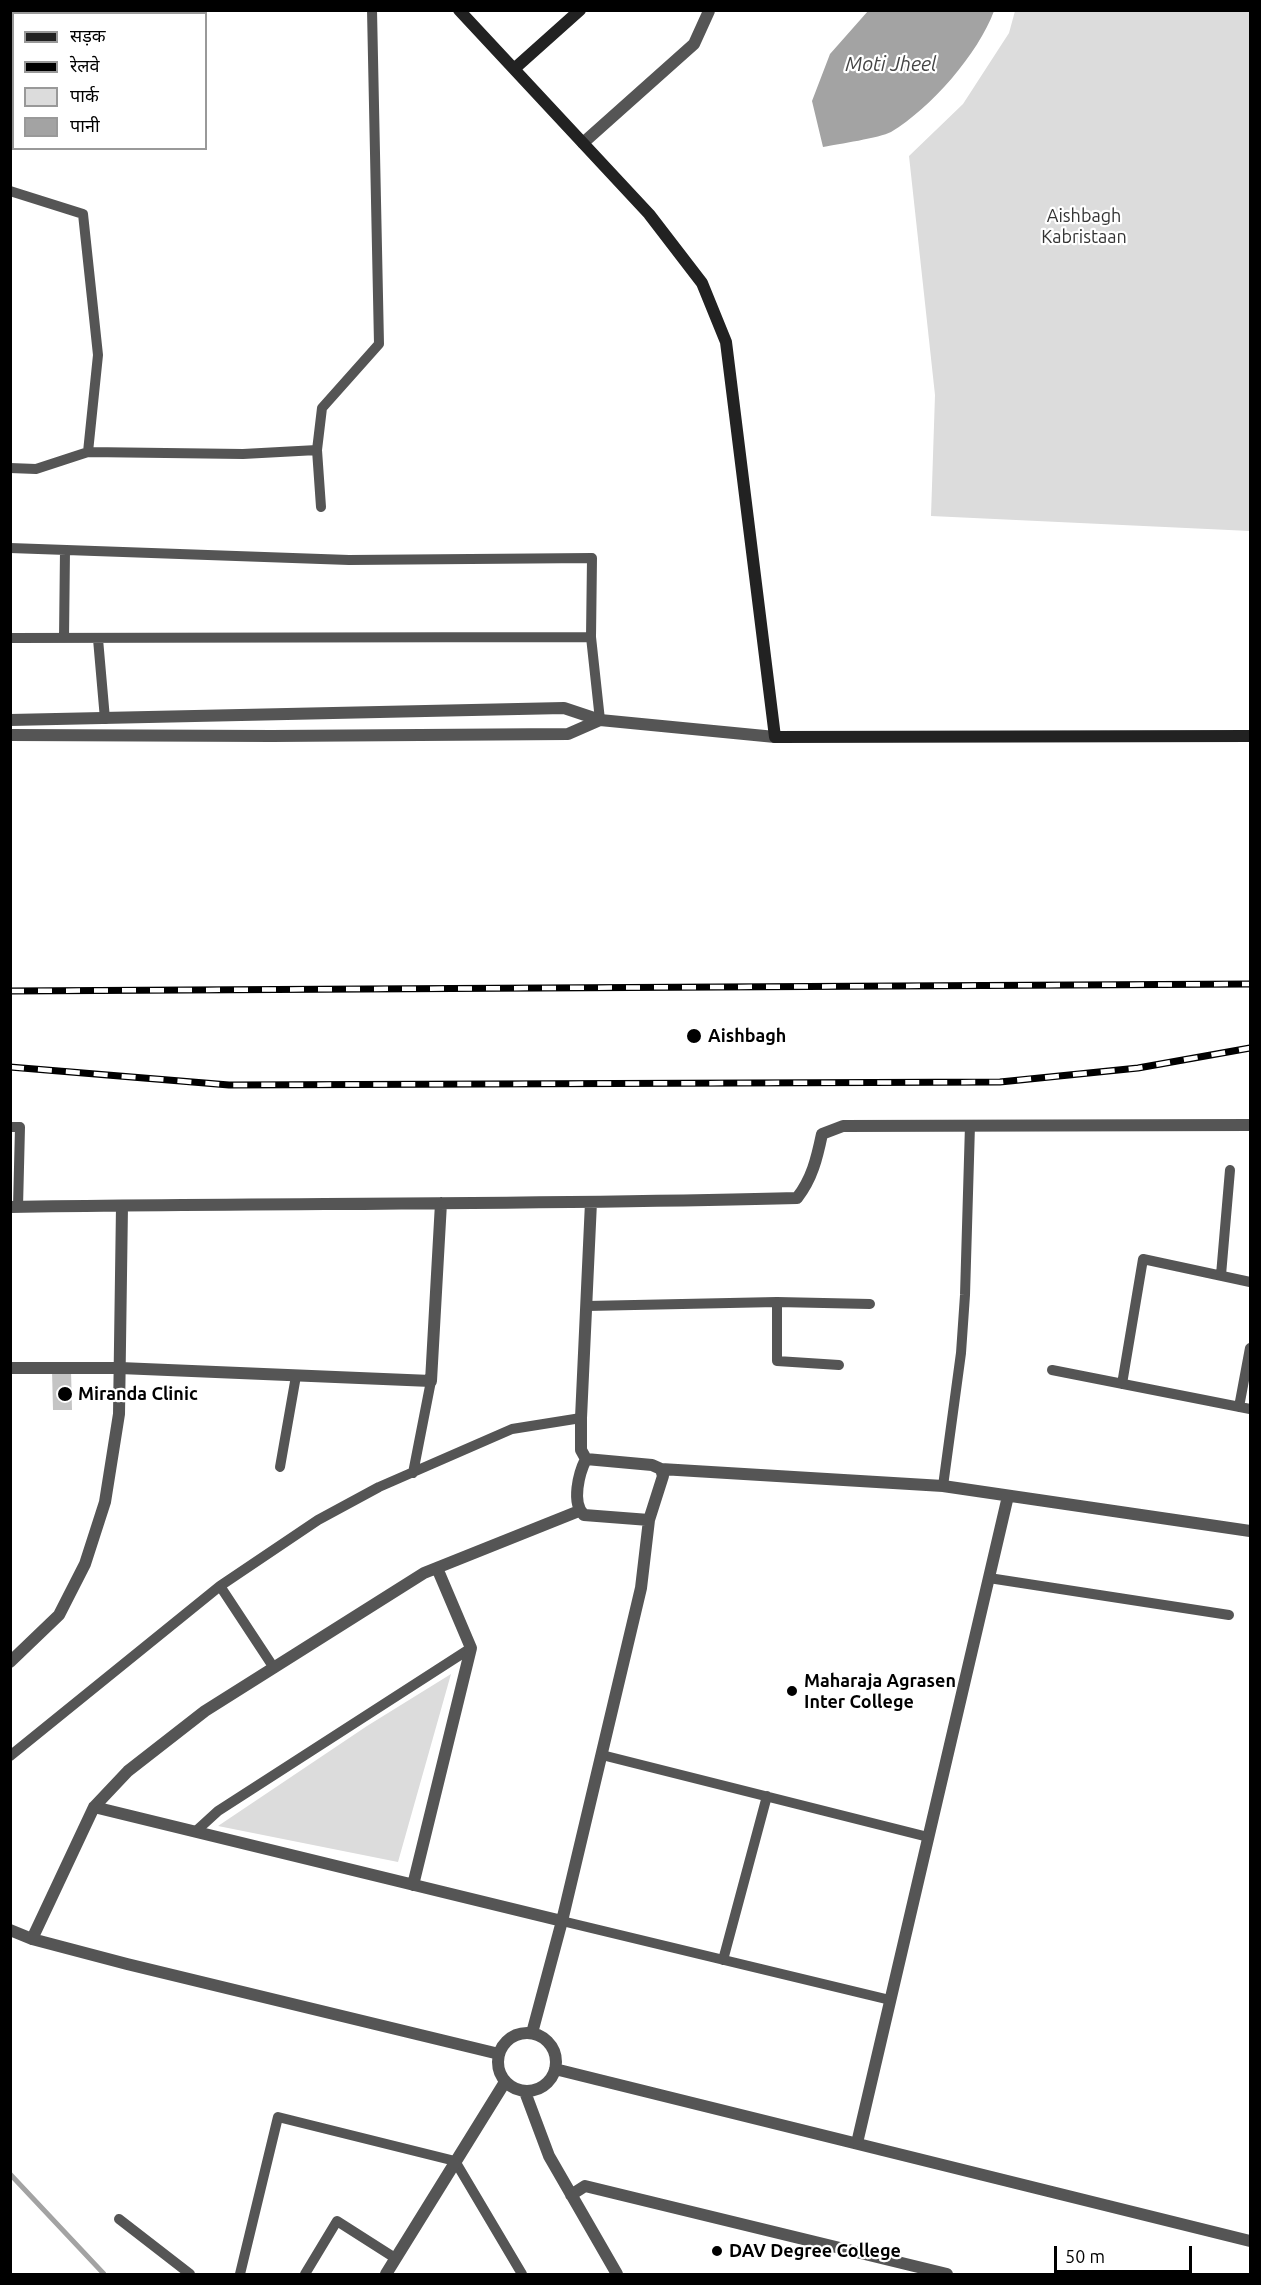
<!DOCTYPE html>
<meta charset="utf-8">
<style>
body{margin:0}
#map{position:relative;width:1261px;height:2285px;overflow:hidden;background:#fff;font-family:Ubuntu,"Noto Sans Devanagari",sans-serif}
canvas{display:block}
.frame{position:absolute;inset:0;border:12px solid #000;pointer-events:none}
.legend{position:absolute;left:12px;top:12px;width:195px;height:138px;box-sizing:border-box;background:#fff;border:2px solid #999;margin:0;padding:8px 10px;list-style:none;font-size:18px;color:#000}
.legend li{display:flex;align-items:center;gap:12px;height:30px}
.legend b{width:30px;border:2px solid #999}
.scale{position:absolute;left:1054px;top:2246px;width:138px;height:27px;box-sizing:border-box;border:3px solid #000;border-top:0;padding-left:8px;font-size:18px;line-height:21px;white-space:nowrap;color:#000;-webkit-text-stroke:4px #fff;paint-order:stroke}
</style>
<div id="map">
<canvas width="1261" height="2285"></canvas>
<div class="frame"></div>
<ul class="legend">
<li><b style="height:8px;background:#222"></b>सड़क</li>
<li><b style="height:8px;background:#000"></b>रेलवे</li>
<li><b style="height:16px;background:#dcdcdc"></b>पार्क</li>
<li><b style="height:16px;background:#a3a3a3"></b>पानी</li>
</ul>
<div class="scale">50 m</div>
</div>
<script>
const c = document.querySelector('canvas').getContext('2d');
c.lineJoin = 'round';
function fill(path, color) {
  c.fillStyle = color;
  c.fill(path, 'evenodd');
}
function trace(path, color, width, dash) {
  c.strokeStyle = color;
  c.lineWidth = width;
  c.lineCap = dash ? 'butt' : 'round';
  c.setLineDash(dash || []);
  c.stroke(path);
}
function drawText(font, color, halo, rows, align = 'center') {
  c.font = font + ' Ubuntu,sans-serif';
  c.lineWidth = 4.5;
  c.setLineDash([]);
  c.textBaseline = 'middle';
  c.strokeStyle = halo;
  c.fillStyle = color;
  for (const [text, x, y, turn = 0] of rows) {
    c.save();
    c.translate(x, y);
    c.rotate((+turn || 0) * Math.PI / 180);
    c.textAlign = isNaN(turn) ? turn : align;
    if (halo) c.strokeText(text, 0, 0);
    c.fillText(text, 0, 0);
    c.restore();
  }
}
const green = new Path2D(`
 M1015,11H1250V531L931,516L935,395L909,156L963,104L1009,33Z
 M451,1674L398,1862L218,1826L367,1726Z`);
const water = new Path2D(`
 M868,11H994C978,54 931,108 891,132C880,138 838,144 823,147L812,101L830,54Z`);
const stream = new Path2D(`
 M10,2174L104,2274`);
const building = new Path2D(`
 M52,1370H71L72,1410H53Z`);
const lane = new Path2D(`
 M10,191L83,214L98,355L88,452L36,469L10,468
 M88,452L243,454L317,450
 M321,507L317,450L322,408L379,344L372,10
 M10,548L349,560L592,558L591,637L600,720
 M10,638L591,637
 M64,638L65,550
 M98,639L105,719
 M10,1127H20L18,1207
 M1221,1275L1230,1170
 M777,1302V1361L839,1365
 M587,1306L777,1302L870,1304
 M1052,1370L1250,1409
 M1122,1384L1143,1259L1250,1282
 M1239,1407L1250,1348
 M280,1467L296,1376
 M413,1473L431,1381
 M943,1486L961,1353L965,1295L970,1125
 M989,1578L1229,1615
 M220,1586L274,1668
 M602,1755L928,1837
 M10,1756L220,1586L318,1520L379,1487L512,1429L581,1418
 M195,1832L218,1811L471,1648
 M562,1921L890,2000
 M723,1960L767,1796
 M119,2219L190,2274
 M240,2274L278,2117L455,2161L522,2274
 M305,2274L337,2221L395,2258`);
const street = new Path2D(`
 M583,143L694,44L709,11
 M10,720L564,708L600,720L775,737
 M10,735L272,736L568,734L600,720
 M10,1207C273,1203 535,1205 797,1198C812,1179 817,1158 822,1134L843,1126L1250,1125
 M10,1368H120L431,1381L441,1203
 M586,1459L652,1465L661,1469L943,1486L1250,1531
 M586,1459L581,1450V1418L591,1202
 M586,1459C579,1473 571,1503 584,1515L649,1520
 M10,1662L59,1615L85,1564L105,1502L119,1414L122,1206
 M94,1807L562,1921
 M413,1885L471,1648L437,1568
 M10,1930L32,1939L127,1964L499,2054
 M32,1939L94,1807L128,1771L205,1711L424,1573L579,1511
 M498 2062a29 29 0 1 1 58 0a29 29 0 1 1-58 0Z
 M532,2033L562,1921L641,1588L649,1520L663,1476L661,1469
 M555,2069L1250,2241
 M525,2092L549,2156L617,2274
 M857,2143L1008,1496
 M571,2195L585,2186L947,2274
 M386,2274L505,2082`);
const secondary = new Path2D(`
 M459,10L649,214L702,283L726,342L775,737L1250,736
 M514,69L580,10`);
const rail = new Path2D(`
 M10,991L1250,984
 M10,1067L229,1085L1000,1082L1138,1068L1250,1048`);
const markers = [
 [694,1036,8,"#000"],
 [65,1394,8,"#000"],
 [792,1691,6,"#000"],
 [717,2251,6,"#000"]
];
const parkNames = [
 ["Aishbagh",1084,216],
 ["Kabristaan",1084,237]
];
const poiNames = [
 ["Aishbagh",708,1036],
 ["Miranda Clinic",78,1394],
 ["Maharaja Agrasen",804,1681],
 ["Inter College",804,1702],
 ["DAV Degree College",729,2251]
];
const waterNames = [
 ["Moti Jheel",891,64]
];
fill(green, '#dcdcdc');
fill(water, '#a3a3a3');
trace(stream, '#a3a3a3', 5);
fill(building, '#c4c4c4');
trace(lane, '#555', 10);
trace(street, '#555', 12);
trace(secondary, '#222', 12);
trace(rail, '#000', 7);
trace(rail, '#fff', 4.5, [14]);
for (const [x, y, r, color] of markers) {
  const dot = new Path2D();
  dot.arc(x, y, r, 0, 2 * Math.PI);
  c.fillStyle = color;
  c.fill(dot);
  trace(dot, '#fff', 2);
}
drawText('18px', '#333', '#fff', parkNames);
drawText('bold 18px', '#000', '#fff', poiNames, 'left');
drawText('italic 20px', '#444', '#fff', waterNames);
</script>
